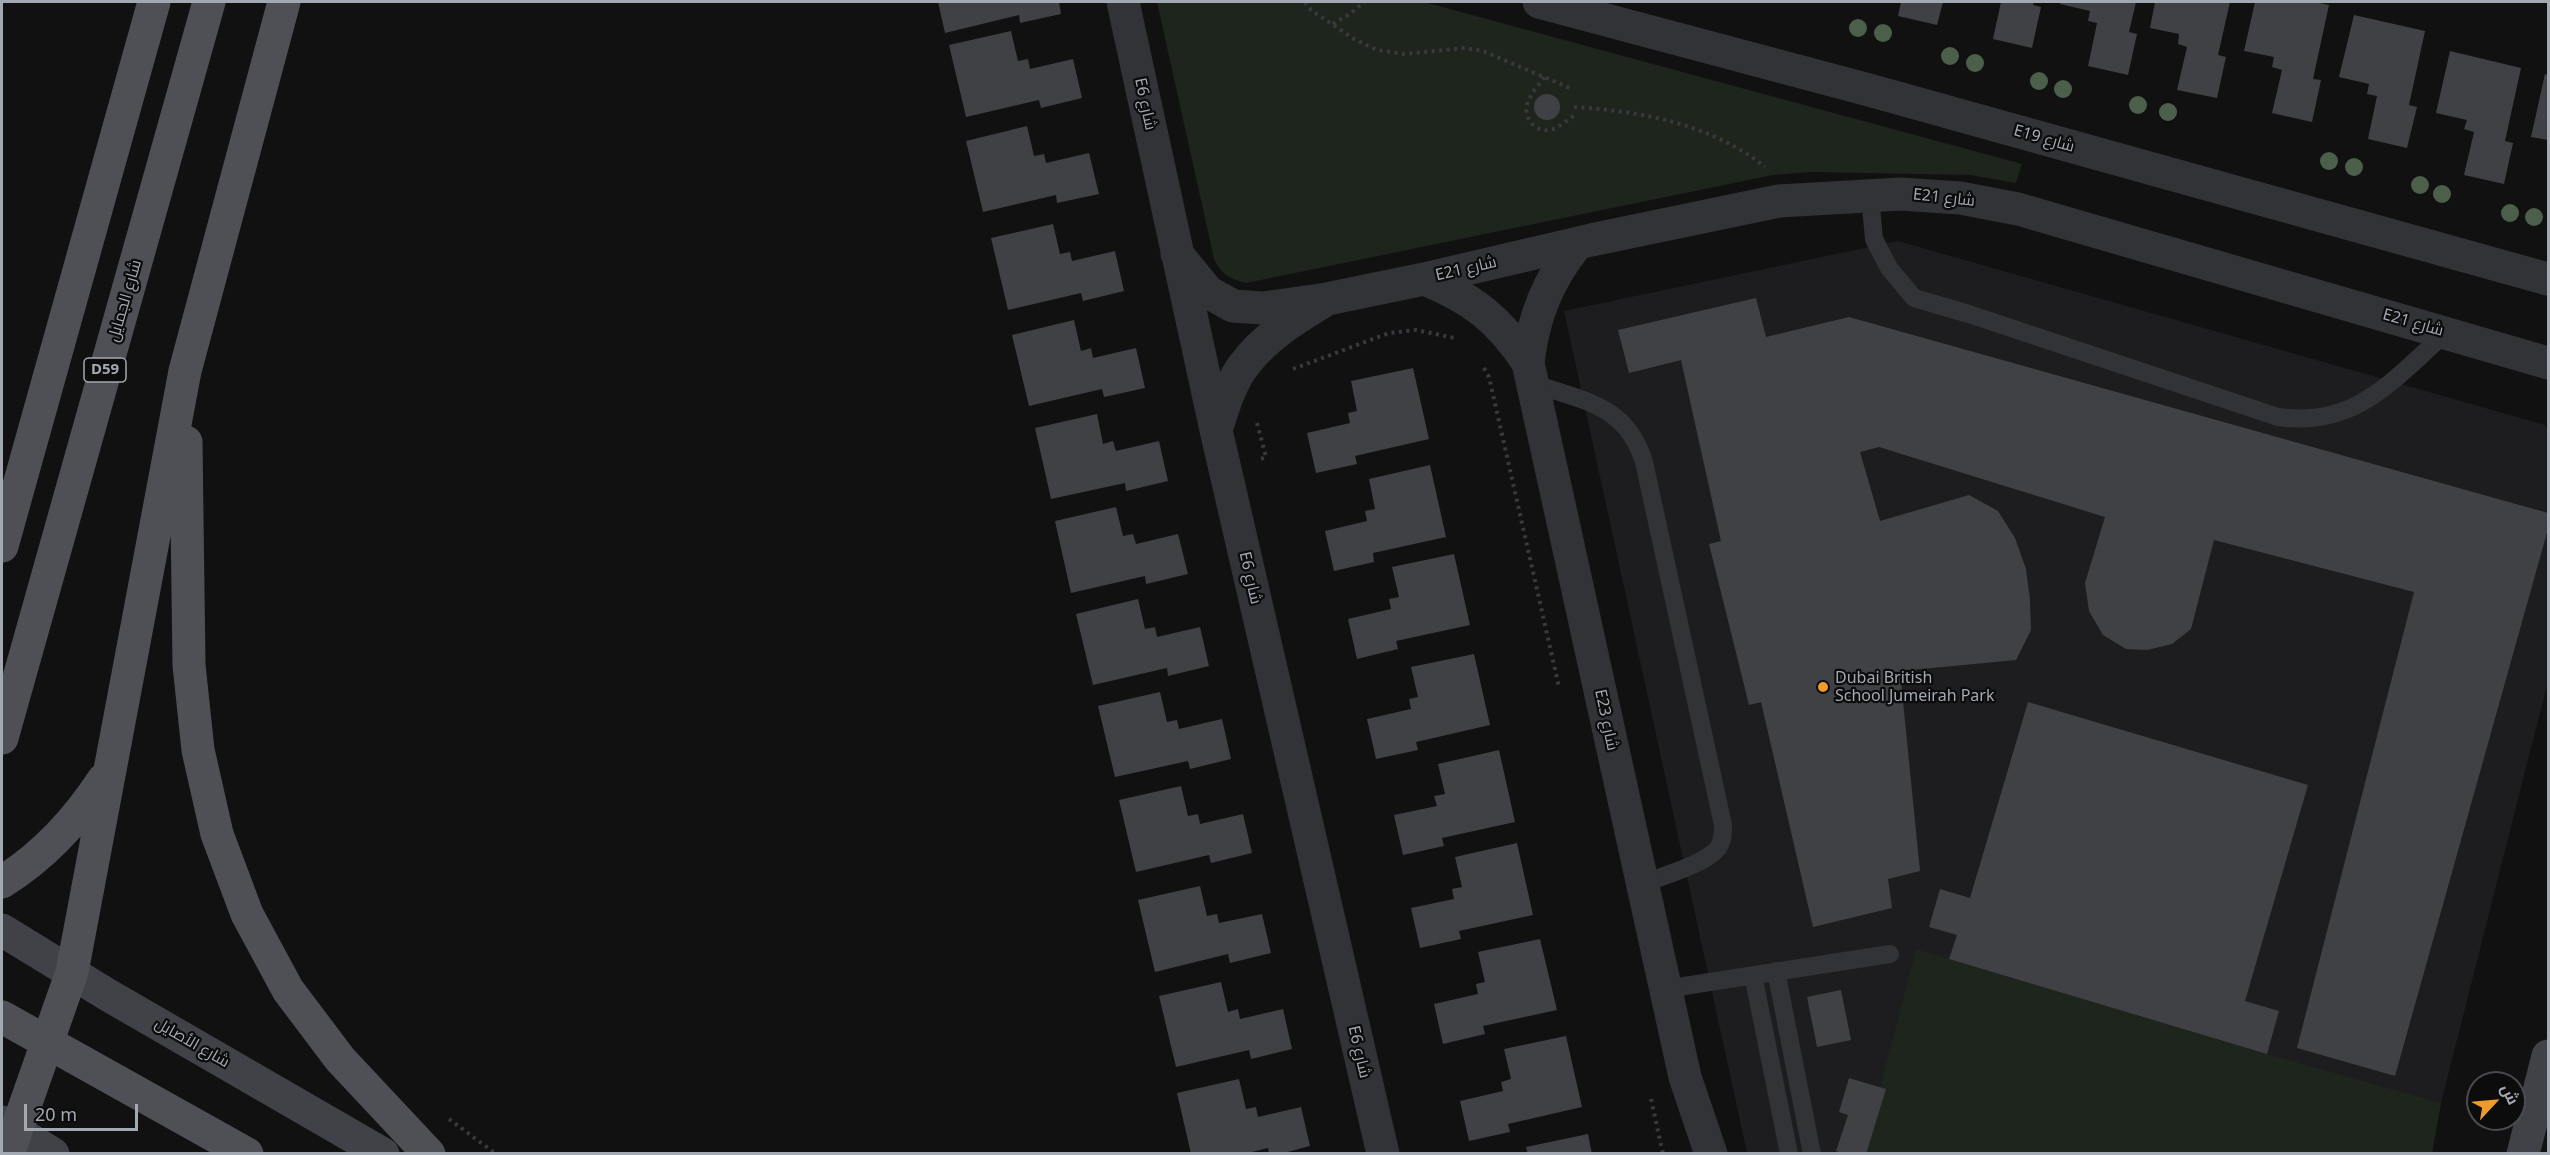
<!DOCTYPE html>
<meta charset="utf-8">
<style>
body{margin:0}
#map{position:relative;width:2550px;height:1155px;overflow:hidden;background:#111112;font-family:"Noto Sans",Cairo,sans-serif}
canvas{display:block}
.frame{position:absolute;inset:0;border:3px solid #a2a9b3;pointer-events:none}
.north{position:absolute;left:2466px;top:1071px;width:60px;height:60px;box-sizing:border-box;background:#0c0c0d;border:2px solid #484b4f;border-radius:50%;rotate:64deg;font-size:16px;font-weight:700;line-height:24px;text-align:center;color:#a2a9b3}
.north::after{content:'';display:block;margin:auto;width:21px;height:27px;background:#ee9b2d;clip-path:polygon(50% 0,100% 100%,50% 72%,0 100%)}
.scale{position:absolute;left:24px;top:1104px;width:114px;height:27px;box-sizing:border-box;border:3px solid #a2a9b3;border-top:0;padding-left:8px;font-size:18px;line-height:21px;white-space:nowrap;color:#a2a9b3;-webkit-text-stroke:4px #0c0c0d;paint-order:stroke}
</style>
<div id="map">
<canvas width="2550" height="1155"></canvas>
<div class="frame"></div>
<div class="north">ش</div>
<div class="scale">20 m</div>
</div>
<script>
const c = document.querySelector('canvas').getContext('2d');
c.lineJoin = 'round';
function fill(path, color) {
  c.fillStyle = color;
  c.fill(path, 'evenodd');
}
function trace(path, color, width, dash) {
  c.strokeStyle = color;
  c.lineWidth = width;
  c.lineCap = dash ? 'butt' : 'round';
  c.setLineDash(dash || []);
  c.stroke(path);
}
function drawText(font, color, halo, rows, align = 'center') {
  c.font = font + ' "Noto Sans",Cairo,sans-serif';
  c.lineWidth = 4.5;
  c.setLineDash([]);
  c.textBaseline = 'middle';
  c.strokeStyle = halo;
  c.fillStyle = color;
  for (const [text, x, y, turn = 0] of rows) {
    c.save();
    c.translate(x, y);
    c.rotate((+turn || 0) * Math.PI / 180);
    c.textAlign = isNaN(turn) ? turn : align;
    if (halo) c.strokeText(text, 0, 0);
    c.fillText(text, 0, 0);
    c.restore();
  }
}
const built = new Path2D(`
 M1898,241L2545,425L2548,433V681L2441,1103L2432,1153H1747L1564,311Z`);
const green = new Path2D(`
 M1157,2H1424L2022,164L2016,183L1970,175L1811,172L1773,175L1246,283C1230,279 1221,274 1214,259Z
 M1916,949L2267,1054L2441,1103L2432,1153L1863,1154Z`);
const building = new Path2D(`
 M938,2H1059L1061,14L1020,23L1019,15L945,33Z
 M1901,2H1943L1937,25L1898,16Z
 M2001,2H2034L2033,5L2041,7L2032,48L1993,39Z
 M2061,2H2136L2129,32L2137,34L2128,75L2088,66L2097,23L2088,21L2090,11L2060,4Z
 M2155,2H2230L2218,55L2226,57L2217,98L2177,90L2187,47L2178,44L2179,34L2150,28Z
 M2255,2H2315L2329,5L2313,79L2321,80L2312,122L2272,113L2282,70L2272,67L2274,57L2244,51Z
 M2354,15L2425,31L2409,105L2417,107L2407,148L2368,139L2377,96L2367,94L2369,84L2339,77Z
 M1011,31L1018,61L1028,59L1030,69L1073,59L1082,98L1041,108L1039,100L966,117L949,45Z
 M2450,51L2521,68L2505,141L2513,143L2504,184L2464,175L2474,132L2464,129L2467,120L2436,113Z
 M2545,74L2548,75V140L2531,137Z
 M1534 107a13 13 0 1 1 26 0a13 13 0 1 1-26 0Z
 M1027,126L1034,156L1044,154L1046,163L1089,153L1099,194L1057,203L1056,195L983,212L966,141Z
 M1053,224L1060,254L1070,252L1072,261L1115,251L1124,291L1083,301L1081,293L1008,310L991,238Z
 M1756,298L1766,337L1849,317L2548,513V529L2395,1076L2297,1048L2414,592L2214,540L2191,629L2172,644L2147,650L2126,649L2103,635L2089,611L2085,583L2105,517L1879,447L1860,452L1880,521L1969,495L1998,511L2015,538L2026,569L2030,600L2031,630L2016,660L1900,671L1920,871L1888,879L1892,908L1813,927L1761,702L1749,705L1709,544L1721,541L1681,360L1629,373L1618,330Z
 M1074,320L1081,351L1091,348L1093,358L1136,348L1145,388L1104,397L1102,389L1029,406L1012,335Z
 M1413,368L1429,439L1355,456L1357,464L1316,473L1307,433L1350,423L1348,413L1357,411L1351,381Z
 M1097,414L1103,444L1113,441L1116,451L1159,441L1168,481L1126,491L1125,483L1051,499L1035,428Z
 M1430,465L1446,537L1373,553L1374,562L1334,571L1325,531L1367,521L1365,511L1375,509L1369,479Z
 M1116,507L1123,536L1133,534L1136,544L1178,534L1188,574L1146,584L1145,576L1071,593L1055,521Z
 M1454,554L1470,625L1396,641L1398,649L1357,659L1348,619L1391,609L1389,599L1399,597L1392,567Z
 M1138,599L1145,629L1155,627L1157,637L1200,627L1209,666L1168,676L1167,668L1093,685L1076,614Z
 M1474,654L1490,725L1416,742L1418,750L1376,759L1367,719L1411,709L1409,699L1418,697L1411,667Z
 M1160,692L1167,722L1177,720L1179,729L1222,719L1231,759L1190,769L1188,761L1115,777L1098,706Z
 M2028,702L2308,785L2245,1001L2279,1011L2267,1054L1949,959L1957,935L1929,927L1940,889L1970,898Z
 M1499,750L1515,822L1442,838L1444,846L1403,855L1394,815L1437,806L1434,796L1445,794L1438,764Z
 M1181,786L1188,816L1198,814L1200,824L1243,814L1252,853L1211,863L1209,855L1136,872L1119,800Z
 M1517,843L1533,915L1459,931L1461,939L1420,948L1411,908L1454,899L1452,889L1462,887L1455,857Z
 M1200,886L1207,916L1217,914L1219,923L1262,914L1271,953L1230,963L1228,954L1155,972L1138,900Z
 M1540,939L1557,1010L1483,1026L1485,1034L1443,1044L1434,1004L1478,994L1476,984L1485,982L1478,952Z
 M1221,982L1228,1012L1238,1009L1240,1019L1283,1009L1292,1049L1251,1059L1249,1050L1176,1067L1159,996Z
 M1841,990L1851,1040L1817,1047L1807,997Z
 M1566,1036L1582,1107L1508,1124L1510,1132L1469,1141L1460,1101L1503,1091L1501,1082L1511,1079L1504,1049Z
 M1849,1078L1886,1089L1866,1154H1845L1836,1151L1848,1115L1839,1112Z
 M1239,1079L1246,1109L1256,1107L1258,1117L1301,1107L1310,1146L1280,1154H1269L1268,1148L1244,1154H1191L1177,1093Z
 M1588,1134L1592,1154H1528L1526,1147Z`);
const path = new Path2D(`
 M1305,2L1311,10L1354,39L1377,50L1403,54L1465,48L1483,51L1572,89
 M1333,24L1351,13L1364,2
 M1544,77C1539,85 1531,93 1528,102C1522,116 1534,133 1550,130C1559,128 1567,120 1575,115
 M1574,107C1640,111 1712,124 1765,167
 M1484,368L1489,377L1559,687
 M1293,369L1389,333L1416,330L1455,338
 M1257,423L1266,457L1261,459
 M1651,1099L1663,1154
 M449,1119L496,1154`);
const lane = new Path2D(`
 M1870,196L1874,239L1889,268L1914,298L1969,314L2278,417C2357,428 2393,379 2447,332
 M1532,383C1583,401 1626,404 1644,462L1723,825C1723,833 1723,841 1718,848C1706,864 1662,876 1642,884
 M1776,971L1812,1154
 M1753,975L1789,1154
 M1665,989L1890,954`);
const street = new Path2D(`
 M1123,2L1216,430L1383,1154
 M1539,2L1869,90L2548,279
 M1177,254L1208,292L1233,306L1263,308L1327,299L1424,279L1591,240L1779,201L1901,194L1960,198L2018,209L2548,363
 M1424,279C1472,298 1500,320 1528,363L1685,1077L1711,1154
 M1528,363C1533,317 1548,280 1577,244
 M1216,430C1223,409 1230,383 1244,365C1264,338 1293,320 1321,303`);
const secondary = new Path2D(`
 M2,930L108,995L383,1154
 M2,1122L53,1154
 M2523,1154L2548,1056`);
const primary = new Path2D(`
 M186,442L189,665L198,750L217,834L247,914L288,990L340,1059L429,1154
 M2,546L154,2
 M2,738L209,2
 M2,882C44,856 76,821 103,780
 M2,1017L247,1154
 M8,1154L72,972L185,371L284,2`);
const trees = [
 [1858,28],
 [1883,33],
 [1950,56],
 [1975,63],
 [2039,81],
 [2063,89],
 [2138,105],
 [2168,112],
 [2329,161],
 [2354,167],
 [2420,185],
 [2442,194],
 [2510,213],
 [2534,217]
];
const markers = [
 [1823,687,6,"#ee9b2d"]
];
const shields = [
 [105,370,42]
];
const shieldNames = [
 ["D59",105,370]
];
const streetNames = [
 ["E6 شارع",1145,104,78],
 ["E19 شارع",2044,139,16],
 ["E21 شارع",1944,198,6],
 ["E21 شارع",1466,269,-13],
 ["شارع الجمايل",125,301,-74],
 ["E21 شارع",2413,323,16],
 ["E6 شارع",1250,578,77],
 ["E23 شارع",1606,720,78],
 ["شارع الأصايل",192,1043,30],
 ["E6 شارع",1359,1052,77]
];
const poiNames = [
 ["Dubai British",1835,678],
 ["School Jumeirah Park",1835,696]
];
fill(built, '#1d1d1f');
fill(green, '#1d251d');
fill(building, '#404145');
trace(path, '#383a3e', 4, [3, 4.5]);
trace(lane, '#323337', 18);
trace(street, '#323337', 33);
trace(secondary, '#404247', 33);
trace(primary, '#4e5056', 33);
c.fillStyle = '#4b5f4b';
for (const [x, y] of trees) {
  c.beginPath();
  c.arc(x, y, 9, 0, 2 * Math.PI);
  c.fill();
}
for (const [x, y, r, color] of markers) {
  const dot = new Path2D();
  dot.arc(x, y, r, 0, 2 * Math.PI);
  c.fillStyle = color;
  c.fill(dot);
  trace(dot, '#0c0c0d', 2);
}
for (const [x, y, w] of shields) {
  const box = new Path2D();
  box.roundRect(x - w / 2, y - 12, w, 24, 4.5);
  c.fillStyle = '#0c0c0d';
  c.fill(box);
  trace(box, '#a2a9b3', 1.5);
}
drawText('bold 15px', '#a2a9b3', null, shieldNames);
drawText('16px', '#a2a9b3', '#0c0c0d', streetNames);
drawText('16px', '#a2a9b3', '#0c0c0d', poiNames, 'left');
</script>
